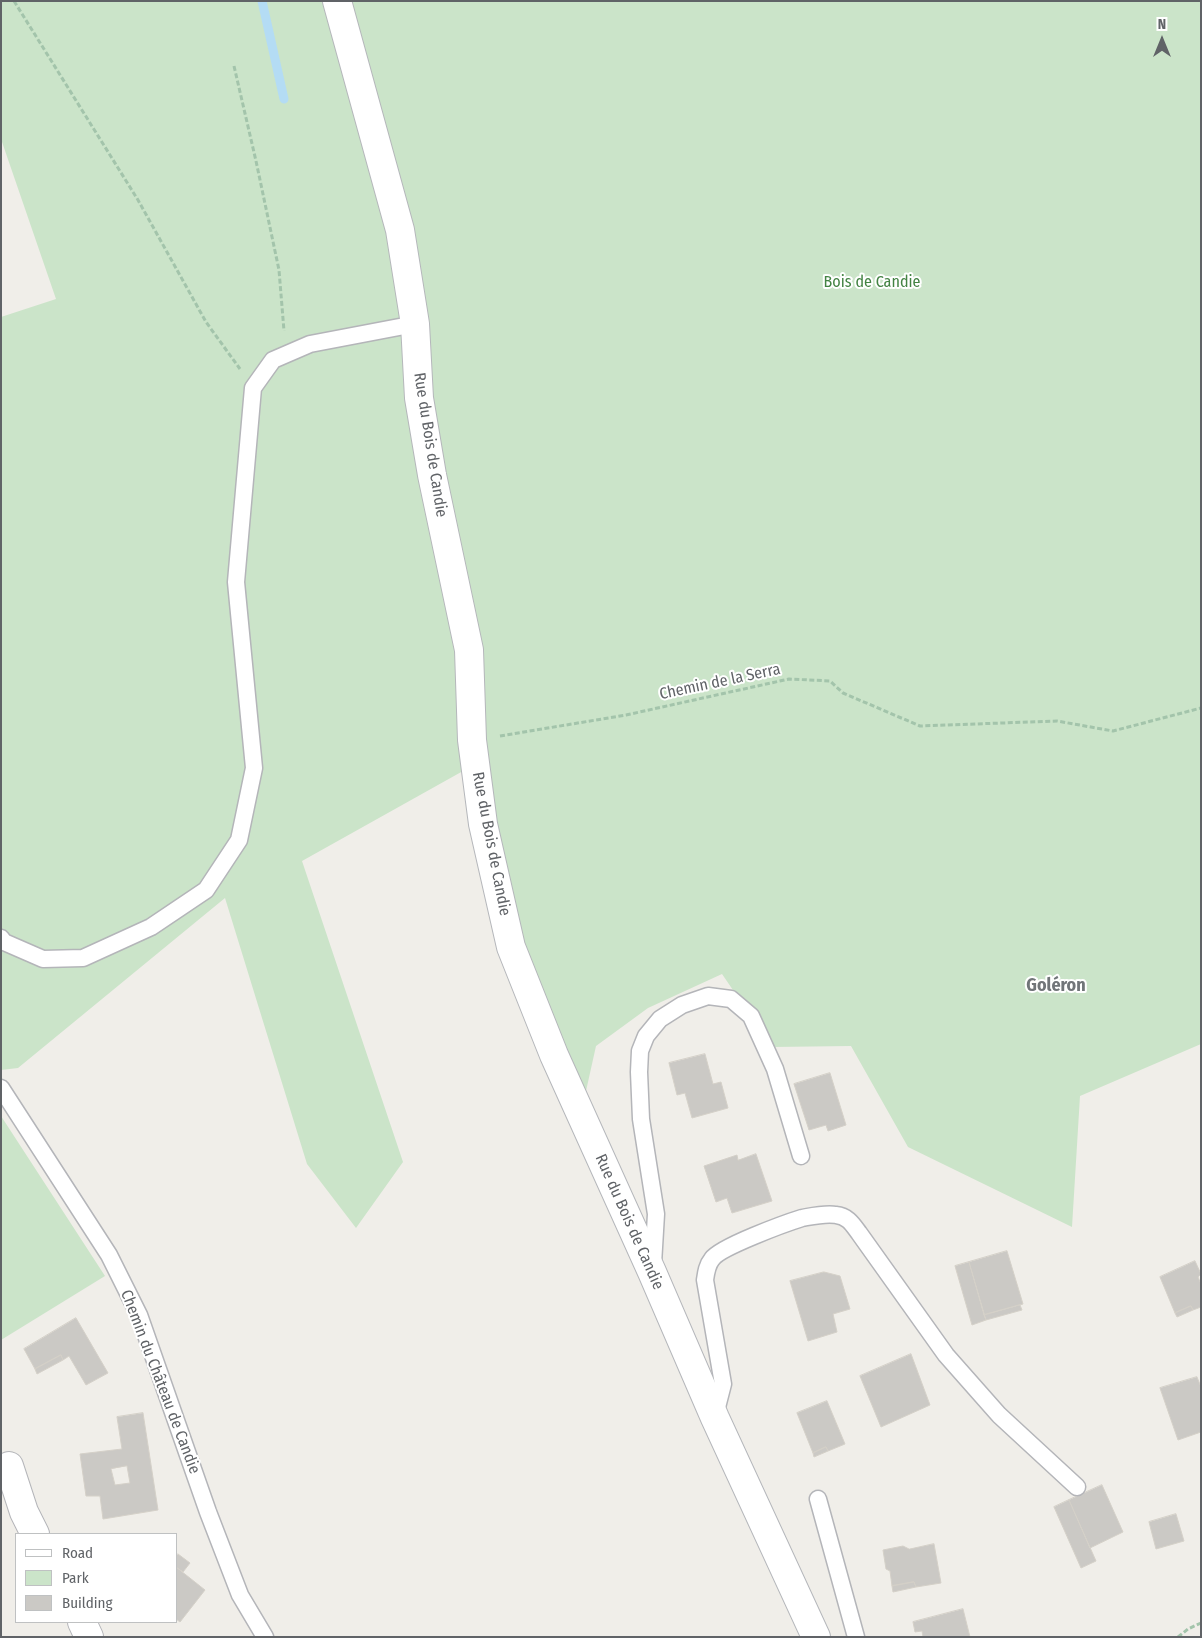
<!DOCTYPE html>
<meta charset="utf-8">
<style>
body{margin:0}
#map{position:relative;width:1202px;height:1638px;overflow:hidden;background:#f0eee9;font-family:"Fira Sans Condensed",sans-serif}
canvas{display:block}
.frame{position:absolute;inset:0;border:2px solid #606367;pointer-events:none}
.legend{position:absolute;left:15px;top:1533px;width:162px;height:90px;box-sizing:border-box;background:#fff;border:1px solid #bfc1c2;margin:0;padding:6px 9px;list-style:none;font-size:15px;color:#606367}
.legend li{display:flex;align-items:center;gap:10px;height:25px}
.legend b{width:25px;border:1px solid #bfc1c2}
.north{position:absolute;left:1137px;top:15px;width:50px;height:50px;-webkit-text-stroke:4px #fff;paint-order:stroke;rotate:0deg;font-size:14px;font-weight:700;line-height:20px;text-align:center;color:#606367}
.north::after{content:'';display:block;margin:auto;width:18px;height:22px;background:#606367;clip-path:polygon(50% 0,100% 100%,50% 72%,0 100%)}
</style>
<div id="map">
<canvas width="1202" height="1638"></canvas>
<div class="frame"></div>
<ul class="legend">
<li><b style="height:6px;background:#fff"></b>Road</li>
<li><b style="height:14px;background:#cbe4c9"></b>Park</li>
<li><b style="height:14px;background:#cbc9c5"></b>Building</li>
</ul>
<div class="north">N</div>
</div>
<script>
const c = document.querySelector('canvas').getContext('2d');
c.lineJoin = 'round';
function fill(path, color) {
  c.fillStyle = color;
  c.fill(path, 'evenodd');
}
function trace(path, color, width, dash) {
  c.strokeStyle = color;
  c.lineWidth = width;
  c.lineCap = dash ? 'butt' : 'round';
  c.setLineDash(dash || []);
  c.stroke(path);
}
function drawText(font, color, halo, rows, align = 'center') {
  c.font = font + ' "Fira Sans Condensed",sans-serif';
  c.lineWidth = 4;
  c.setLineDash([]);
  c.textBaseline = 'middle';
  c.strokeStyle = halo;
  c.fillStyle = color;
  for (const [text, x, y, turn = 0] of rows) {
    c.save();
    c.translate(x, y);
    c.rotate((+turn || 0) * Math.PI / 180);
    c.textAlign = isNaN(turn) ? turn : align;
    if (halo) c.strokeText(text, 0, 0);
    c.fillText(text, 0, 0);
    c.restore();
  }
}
const green = new Path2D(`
 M1,1H1201V1044L1080,1096L1072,1227L908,1147L851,1046L772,1047L722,974L648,1008L596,1046L576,1136L463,771L302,861L403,1162L356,1228L307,1164L225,898L18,1068L1,1070V317L56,299L1,139Z
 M1,1116L105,1276L1,1340Z`);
const stream = new Path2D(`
 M262,1L284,99`);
const building = new Path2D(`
 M705,1054L713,1084L721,1082L728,1108L692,1118L685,1093L677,1095L669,1063Z
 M830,1073L846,1125L828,1131L826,1125L809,1130L794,1084Z
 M756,1154L772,1201L732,1213L727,1198L716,1202L704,1166L737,1155L738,1160Z
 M1007,1251L1023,1304L984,1315L969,1262Z
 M1195,1261L1201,1274L1198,1277L1201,1284V1307L1193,1310L1191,1306L1175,1313L1160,1277Z
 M969,1262L986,1320L972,1325L955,1266Z
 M824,1272L840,1276L850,1309L833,1314L837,1332L808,1341L790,1281Z
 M1020,1305L1022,1310L986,1320L984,1315Z
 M1191,1306L1193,1310L1177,1317L1175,1313Z
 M76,1318L108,1373L86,1385L69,1356L63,1360L61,1355L35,1369L24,1349Z
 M911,1354L930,1405L881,1427L860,1376Z
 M61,1355L63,1360L37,1374L35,1369Z
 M1197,1377L1201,1387V1432L1178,1440L1160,1388Z
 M827,1401L845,1444L828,1451L826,1447L813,1453L797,1413Z
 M143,1413L158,1510L103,1519L100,1496H86L80,1454L122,1449L117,1417ZM127,1466L130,1483L115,1485L111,1469Z
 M826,1447L828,1451L814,1457L813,1453Z
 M1102,1485L1123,1532L1090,1548L1069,1500Z
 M1069,1500L1096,1561L1081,1568L1054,1507Z
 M1176,1514L1184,1541L1156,1549L1149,1522Z
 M934,1544L941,1583L916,1587L914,1582L892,1586L890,1571L886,1569L883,1550L903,1546L909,1549Z
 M178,1554L190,1563L183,1572L176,1567V1556Z
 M176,1567L205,1590L180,1622L176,1619Z
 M914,1582L916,1587L893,1592L892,1586Z
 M963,1609L970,1637H923L922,1631L915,1632L913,1622Z`);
const path = new Path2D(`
 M14,1L138,200L206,322L240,369
 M234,66L256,161L279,270L284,331
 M500,736L626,715L789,679L830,681L843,693L920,726L1057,721L1113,731L1201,708
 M1178,1637L1188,1629L1201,1623`);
const lane = new Path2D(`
 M1,938L4,942L43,959L83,958L151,927L206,890L239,840L254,768L236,582L253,388L273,360L310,344L415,324
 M1,1088L109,1255L139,1315L208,1512L240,1595L265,1637
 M653,1264L656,1214L641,1119L639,1072L640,1051L646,1036L660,1019L682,1005L708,996L731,999L751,1016L775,1069L801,1156
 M715,1415L723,1384L705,1280C706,1273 707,1265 712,1259C720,1247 786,1223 802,1218C813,1216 826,1213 836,1215C848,1216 853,1225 859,1233L946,1355L999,1415L1077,1487
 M818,1499L856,1637`);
const street = new Path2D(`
 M9,1466L24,1512L35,1534
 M82,1622L89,1637`);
const secondary = new Path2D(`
 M337,1L400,230L415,324L419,398L432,475L469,650L472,740L483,824L511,947L554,1055L652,1272L715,1418L816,1637`);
const parkNames = [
 ["Bois de Candie",872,283]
];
const streetNames = [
 ["Rue du Bois de Candie",430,445,81],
 ["Chemin de la Serra",720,682,-12],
 ["Rue du Bois de Candie",491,844,79],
 ["Rue du Bois de Candie",629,1222,66],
 ["Chemin du Château de Candie",160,1382,69]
];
const neighbourhoodNames = [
 ["Goléron",1056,986]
];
fill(green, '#cbe4c9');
trace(stream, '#b4dcf4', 9);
fill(building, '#cbc9c5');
trace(building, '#d4d0c8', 1);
trace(lane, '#b4b5b9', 19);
trace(street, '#b4b5b9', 30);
trace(secondary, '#b5b7bb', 30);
trace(path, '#a3c4ab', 3, [5, 2.5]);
trace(lane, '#fff', 16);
trace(street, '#fff', 28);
trace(secondary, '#fff', 28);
drawText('16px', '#438343', '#fff', parkNames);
drawText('16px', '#606367', '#fff', streetNames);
drawText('bold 18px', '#717579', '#fff', neighbourhoodNames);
</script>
